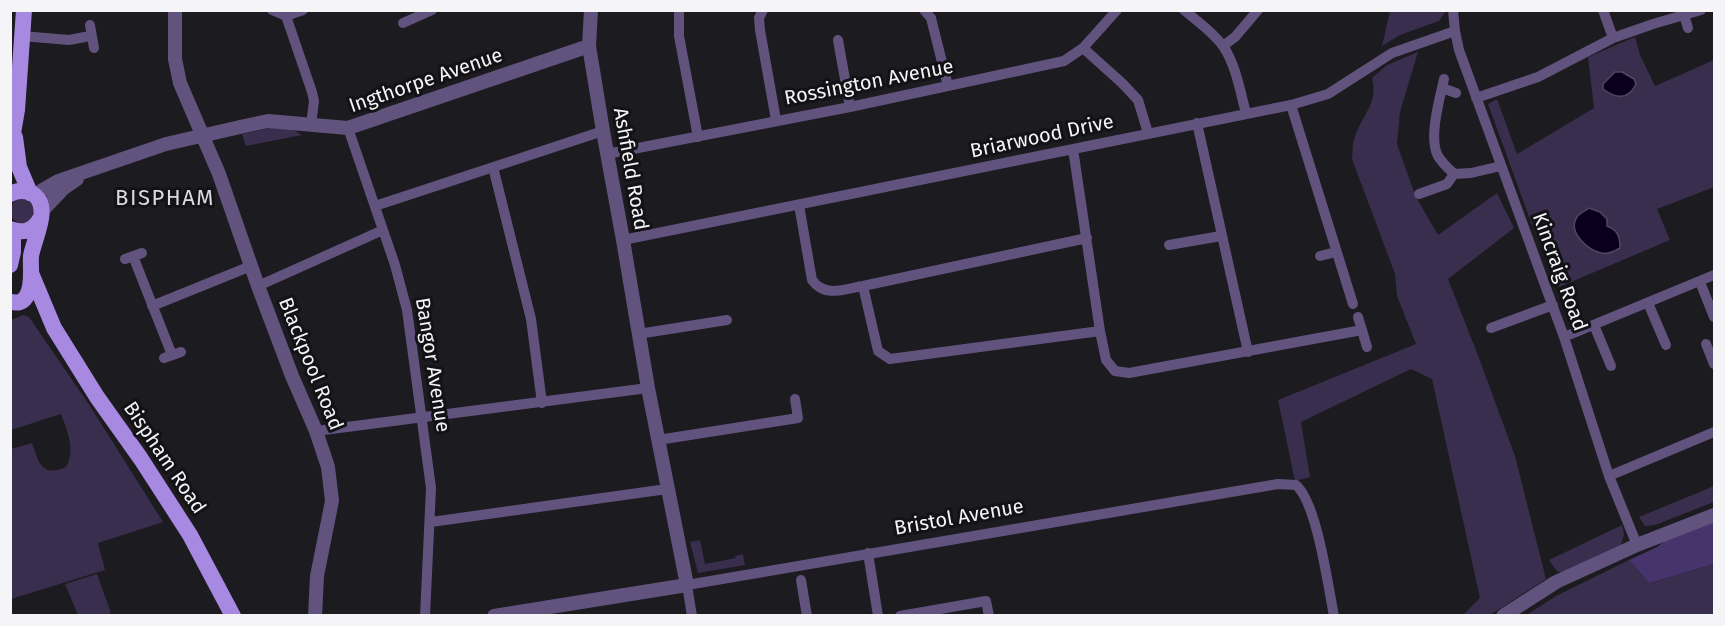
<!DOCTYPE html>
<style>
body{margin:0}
#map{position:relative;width:1725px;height:626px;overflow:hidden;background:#1c1b1f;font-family:"Fira Sans",sans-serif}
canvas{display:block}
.frame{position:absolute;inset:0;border:12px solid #f5f4f7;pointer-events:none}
</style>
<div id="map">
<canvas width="1725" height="626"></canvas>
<div class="frame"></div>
</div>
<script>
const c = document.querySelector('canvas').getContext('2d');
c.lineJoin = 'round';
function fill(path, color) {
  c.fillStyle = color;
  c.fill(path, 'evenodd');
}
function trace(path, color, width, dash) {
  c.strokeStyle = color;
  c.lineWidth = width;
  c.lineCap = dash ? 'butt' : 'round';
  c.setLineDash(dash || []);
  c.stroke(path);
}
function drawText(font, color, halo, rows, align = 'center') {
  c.font = font + ' "Fira Sans",sans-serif';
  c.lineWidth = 6;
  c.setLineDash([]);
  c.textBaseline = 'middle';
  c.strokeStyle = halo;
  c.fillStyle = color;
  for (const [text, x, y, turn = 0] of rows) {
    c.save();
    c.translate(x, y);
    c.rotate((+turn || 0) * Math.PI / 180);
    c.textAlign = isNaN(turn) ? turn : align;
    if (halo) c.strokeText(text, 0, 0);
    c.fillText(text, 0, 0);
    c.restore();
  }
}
const green = new Path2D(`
 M1390,11V10L1446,11L1439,21L1400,35L1382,46Z
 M1635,37L1640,55L1655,86L1714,60V187L1657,209L1670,240L1559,287L1531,222L1488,104L1497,99L1517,154L1594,108L1588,57Z
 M1418,52L1400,112L1397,144L1415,195L1438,235L1497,193L1514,228L1448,279L1479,358L1515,456L1546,579L1490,615H1463L1480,598L1432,379L1411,369L1301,422L1310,477L1295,481L1278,400L1416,344L1397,296L1395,274L1352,159C1353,152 1352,145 1354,140C1360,116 1379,105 1372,78L1387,65Z
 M271,128H290L302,135L246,146L242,134Z
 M10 211a12 12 0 1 1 24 0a12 12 0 1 1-24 0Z
 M23,315L29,317L90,406L163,522L98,543L105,570L11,599V449L32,443C39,462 41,478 66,467C76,452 67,429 61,414L11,430V320Z
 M1714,486V502L1655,525L1645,526L1639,517Z
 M1622,525L1624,534L1621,545L1561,573L1556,570L1549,560Z
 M700,540L705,564L736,558L735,556L743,554L745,565L698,573L690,542Z
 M1629,560L1651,583L1714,564V615L1525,616L1556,596Z
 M97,574L111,613L105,615H78L65,584Z`);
const forest = new Path2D(`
 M1714,515V564L1650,583L1629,560L1657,547L1682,528Z`);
const water = new Path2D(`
 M1615,72H1622L1634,79L1636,84C1628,101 1615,98 1603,89V84Z
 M1589,208L1600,212L1607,219V226C1618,230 1620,237 1620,248C1615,251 1608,255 1601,253C1588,250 1567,232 1577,217C1579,213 1585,211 1589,208Z`);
const minor = new Path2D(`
 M272,10L286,16
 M303,10L286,16L312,92L314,101L311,125
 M679,10V36L698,137
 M763,10L759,18L760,30L776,120
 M924,10L931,18L948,86
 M1184,10C1197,21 1213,32 1223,46C1236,65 1240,91 1246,113
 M1453,10L1455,31L1459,50L1564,337L1609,476L1637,545
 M1603,10L1613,38
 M1684,15L1688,28
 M403,23L432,10
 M90,25L94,48
 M22,36L69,40L90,36
 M838,40L850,107
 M1223,46L1235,37L1258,10
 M1083,48L1122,83L1138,100L1148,133
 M1444,79C1440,98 1428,138 1438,156C1442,163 1448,168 1454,174L1471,173L1501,166
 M1442,88L1456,93
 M1476,98L1538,77L1613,38L1653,24L1701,10
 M1291,105L1353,304
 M1197,123L1248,352
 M348,128L395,265L407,310L431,488L425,616
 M1073,149L1100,331L1106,360L1115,371L1129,373L1362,330
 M607,154L850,107L1064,61L1083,48L1117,10
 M493,167L531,319L542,403
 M1419,194L1447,184L1454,174
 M799,205L812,280C825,298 844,289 863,286L1087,238
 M375,206L603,131
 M623,240L1291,105L1328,94L1392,53L1455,31
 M1169,245L1221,236
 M133,256L172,355
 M1320,256L1336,252
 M125,259L142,253
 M1700,282L1714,317
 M258,286L383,230
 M863,286L878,351L890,359L1100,331
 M1648,303L1666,345
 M152,306L251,266
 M1358,317L1367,347
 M1594,325L1611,366
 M1491,328L1553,305
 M638,334L727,320
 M1564,337L1714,275
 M1706,344L1714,364
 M164,358L181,352
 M316,431L648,388
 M658,440L798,418L795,399
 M1609,476L1714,432
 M431,522L667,489
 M868,553L878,616
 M801,580L807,616
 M692,616L687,585L1278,484L1296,485C1317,503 1328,586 1334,616
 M900,616L986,601L989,616`);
const tertiary = new Path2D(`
 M175,10V59L180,83L219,174L258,286L292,376L316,431L328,467L332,501L317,576L315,616
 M34,195L58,181L166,144L240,127L268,121L348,128L589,46
 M42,211L64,188L77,179
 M494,616L687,585L648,388L623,240L603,131L589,46L591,10
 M1503,616L1556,582L1637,545L1714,515`);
const primary = new Path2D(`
 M15,137L19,167L30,193
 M10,151L17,110L24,10
 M10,194C18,190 26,190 33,194C52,207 34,238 31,256C30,268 34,286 26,297C22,303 18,303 10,302
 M10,229C23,234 33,231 40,219
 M10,265L13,252V230
 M31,273L54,328L97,397L141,459L190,535L233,616`);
const streetNames = [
 ["Ingthorpe Avenue",426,81,-19],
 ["Rossington Avenue",869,83,-11],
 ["Briarwood Drive",1042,137,-12],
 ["Ashfield Road",630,169,80],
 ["Kincraig Road",1559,272,70],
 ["Blackpool Road",310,364,68],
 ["Bangor Avenue",432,365,81],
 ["Bispham Road",164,458,56],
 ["Bristol Avenue",959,518,-10]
];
const quarterNames = [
 ["BISPHAM",165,199]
];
fill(green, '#392e4e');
fill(forest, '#48346c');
fill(water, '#0a001d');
trace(water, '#50495e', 1.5);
trace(minor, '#61537e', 10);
trace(tertiary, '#61537e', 14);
trace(primary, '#a889e2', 16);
drawText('20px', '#f5f4f7', '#131216', streetNames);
c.letterSpacing = '1.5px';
drawText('22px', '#dcdae0', '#131216', quarterNames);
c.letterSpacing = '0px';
</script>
